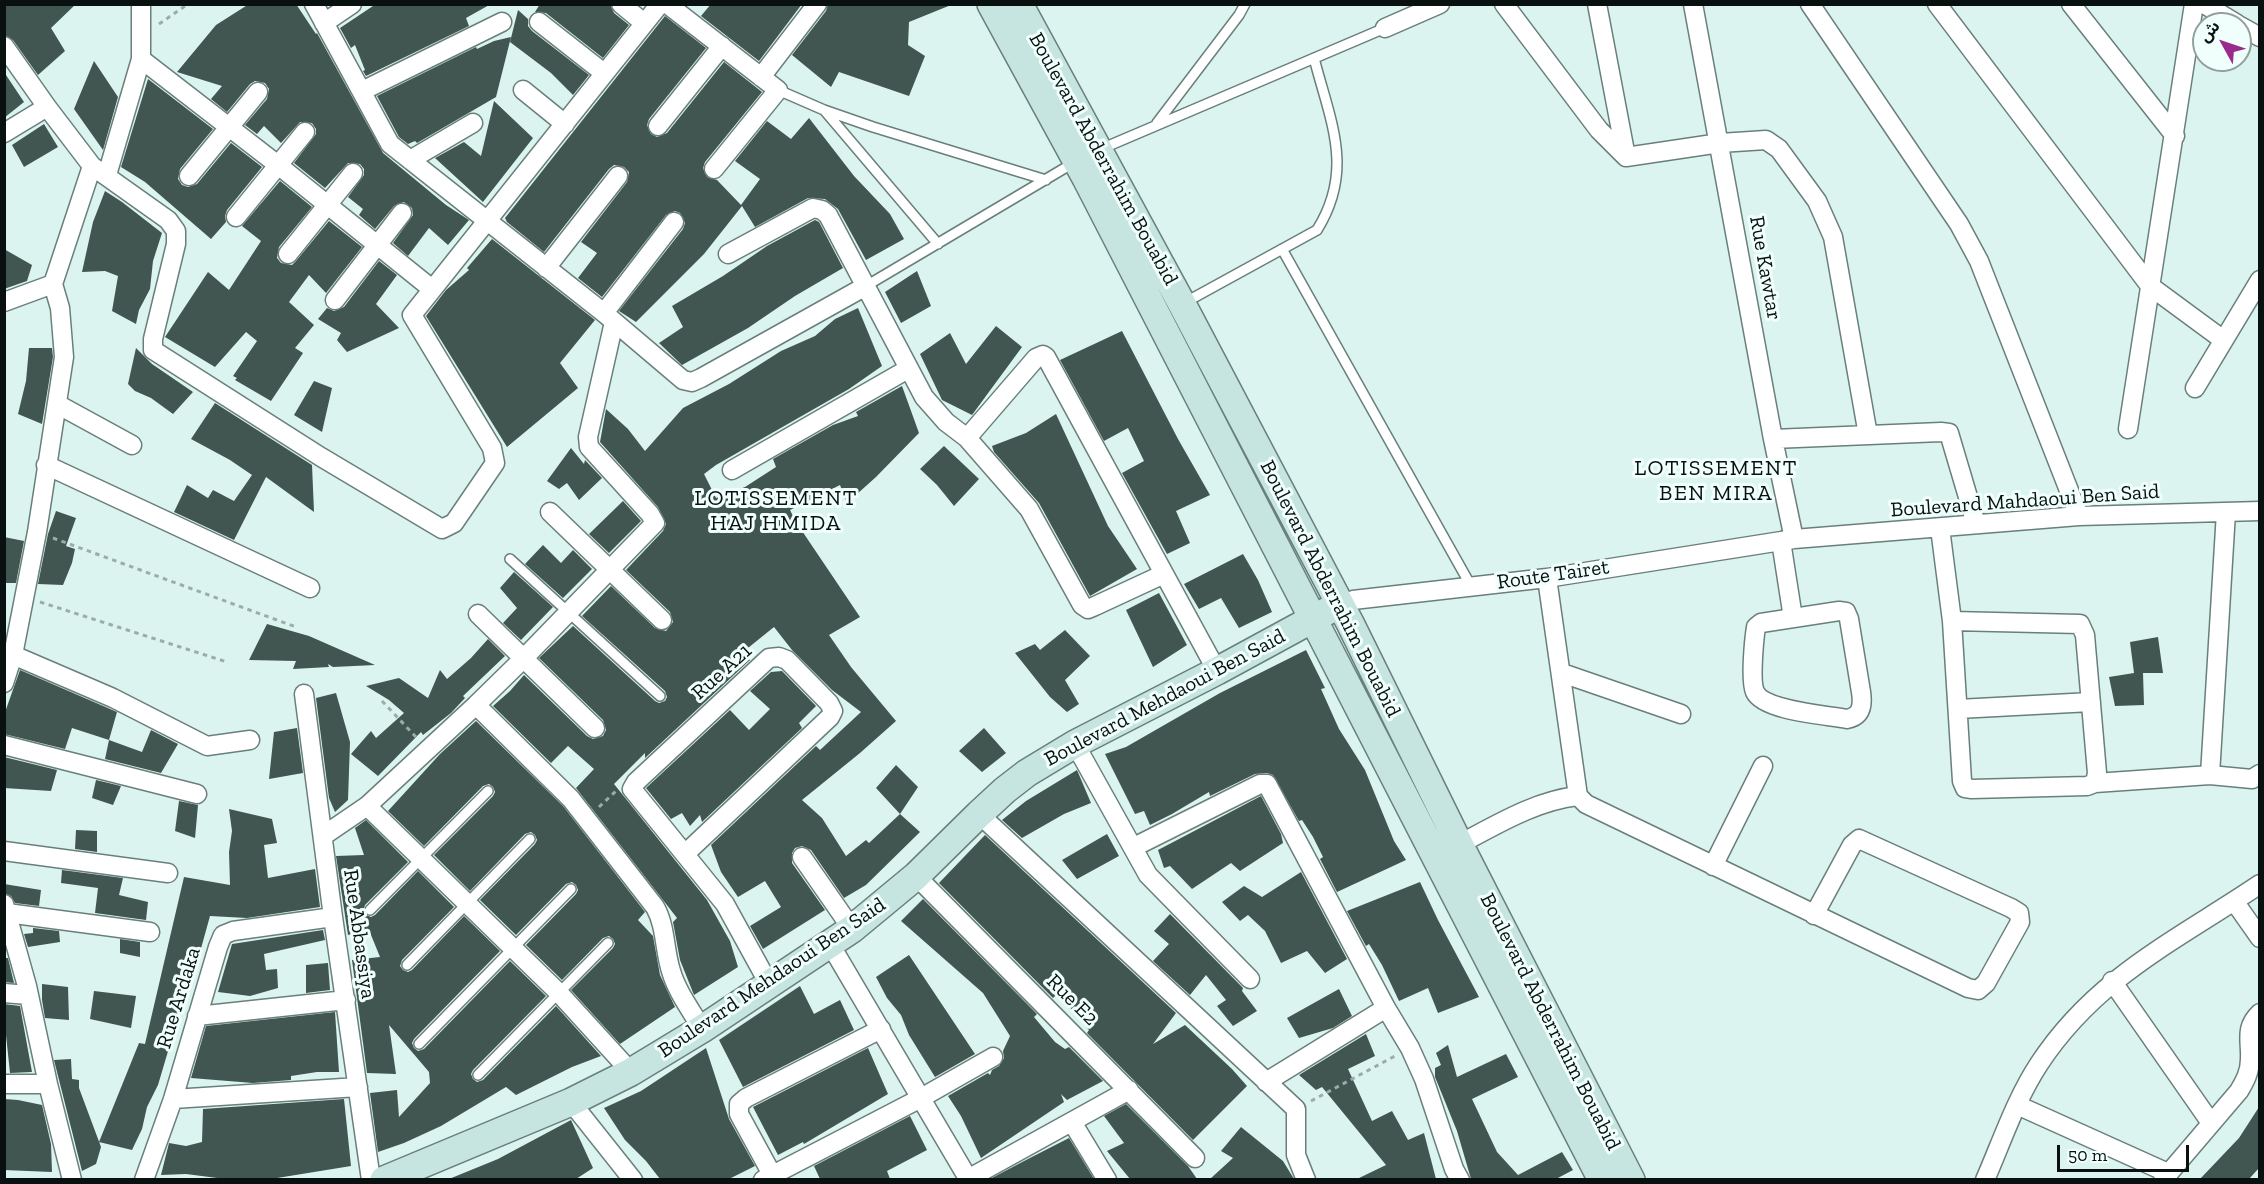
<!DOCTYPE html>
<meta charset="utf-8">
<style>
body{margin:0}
#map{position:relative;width:2264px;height:1184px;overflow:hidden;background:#dcf4ef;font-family:"Zilla Slab","Noto Sans Arabic",serif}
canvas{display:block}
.frame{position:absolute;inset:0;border:6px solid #08110f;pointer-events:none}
.north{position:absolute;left:2192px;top:12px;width:60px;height:60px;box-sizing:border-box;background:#f0fffc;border:2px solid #93a09d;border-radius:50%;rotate:310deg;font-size:16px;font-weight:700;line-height:24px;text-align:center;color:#08110f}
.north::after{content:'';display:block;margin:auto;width:21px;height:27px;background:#982b8b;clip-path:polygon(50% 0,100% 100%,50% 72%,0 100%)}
.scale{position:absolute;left:2057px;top:1145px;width:132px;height:27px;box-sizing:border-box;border:3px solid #08110f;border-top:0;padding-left:8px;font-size:18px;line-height:21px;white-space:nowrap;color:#08110f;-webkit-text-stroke:4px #f0fffc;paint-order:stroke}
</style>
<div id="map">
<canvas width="2264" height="1184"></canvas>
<div class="frame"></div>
<div class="north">ش</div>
<div class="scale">50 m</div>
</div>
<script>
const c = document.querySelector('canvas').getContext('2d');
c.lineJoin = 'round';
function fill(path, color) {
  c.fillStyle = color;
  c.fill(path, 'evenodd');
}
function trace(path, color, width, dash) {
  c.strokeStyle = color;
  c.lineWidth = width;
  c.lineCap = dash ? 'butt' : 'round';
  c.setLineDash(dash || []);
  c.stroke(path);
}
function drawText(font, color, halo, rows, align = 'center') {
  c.font = font + ' "Zilla Slab",serif';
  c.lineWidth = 6;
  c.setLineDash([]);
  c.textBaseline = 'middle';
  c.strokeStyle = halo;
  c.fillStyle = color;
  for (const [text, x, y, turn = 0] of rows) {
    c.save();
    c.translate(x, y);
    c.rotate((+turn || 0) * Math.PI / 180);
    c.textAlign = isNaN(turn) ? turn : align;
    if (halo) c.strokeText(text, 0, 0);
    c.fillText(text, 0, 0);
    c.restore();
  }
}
const building = new Path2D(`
 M4,4H76L51,28L65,51L38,75L13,40L4,35Z
 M249,4H296L316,34L317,33L383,153L446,205L469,220L448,245L429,228L408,256L393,243L413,215L412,208L404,202L394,206L375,229L359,215L363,209L348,197L364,175V169L360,164L348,163L325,188L294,163L316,134V129L312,123L300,122L281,143L264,126L257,134L245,125L267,99L269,89L265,83L255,81L250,84L227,112L211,99L222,86L177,72L216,25Z
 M376,4H491L466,18L469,26L366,76L363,71L365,70L355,45L351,48L340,28Z
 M540,4H610L614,13L629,25L603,58L546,13L535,12Z
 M711,4H802L759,61L701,16Z
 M828,4H951V5L909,22L908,45L925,56L909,96L839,72L831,87L792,55L826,11Z
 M518,10L528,19V26L532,31L589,75L573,95L551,73L510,42Z
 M665,16L706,48L649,119L647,125L651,134L657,137L667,133L724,62L762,92L705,162L703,168L707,177L717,180L741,205L760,179L735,161L767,121L791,139L809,118L854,176L890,214L904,239L866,260L838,209L825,199L808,198L755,227L742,206L704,254L636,322L619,311L683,229L685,223L680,213L675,211L666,215L602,297L578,278L597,253L581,242L627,182L629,172L624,167L614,165L609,169L544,252L507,222L505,218Z
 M511,37L496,97L417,143L415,141L408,144L399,137L377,96L476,47L477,49L494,41Z
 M94,61L118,97L103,150L74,109Z
 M4,72L24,102L4,118Z
 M148,79L213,129L180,169L178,179L182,185L188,187L197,184L231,143L262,167L227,210L225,216L226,222L211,239L145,182L121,167Z
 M494,101L533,138L483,202L435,158L464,142L481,156Z
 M44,124L58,147L24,167L12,145Z
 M280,181L312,207L279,247L277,258L281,263L292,265L296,261L329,221L362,247L326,293L309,275L289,302L314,325L295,348L303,353L271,401L235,380L237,378L233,376L257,341L246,332L215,367L165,337L208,272L229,290L261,241L242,226Z
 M105,191L122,202L162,233L153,261L150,289L139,310L136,324L112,311L118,276L105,271L82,272L93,222Z
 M815,220L819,222L843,268L795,296L748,328L682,365L659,343L683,327L672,306L723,276L767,246Z
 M492,239L595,320L560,363L578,388L507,447L426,316L446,290L469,270L467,268Z
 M4,249L32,265L27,281L4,289Z
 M379,261L397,275L376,304L399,328L347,352L337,340L341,333L318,319L327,308L334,311L344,307Z
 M917,271L931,306L901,323L885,292Z
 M858,308L882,366L849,389L716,465L704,474L716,498L745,487L776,467L773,459L833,425L858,416L856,412L902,386L919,433L876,477L847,503L840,485L790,510L796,522L860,617L829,635L851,667L896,721L860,753L802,800L822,818L846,856L866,840L869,843L900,814L920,832L866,885L844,898L811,850L802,846L795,848L792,853V863L825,910L763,949L750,926L781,907L765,881L738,897L721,872L711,845L816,746L820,750L861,712L832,690L792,650L774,627L743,652L750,660L645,758V753L614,784L707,900L730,941L738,967L694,995L680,960L673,922L677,918L576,788L594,769L568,746L551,763L493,706L510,691L524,675L587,736L593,739L603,736L606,730L603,720L539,658L573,626L655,701L659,703L665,701L667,697L665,691L582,616L611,586L655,628L666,631L673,622L670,612L626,570L663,531L666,524L658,507L600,442L606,409L628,429L645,451L683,408L729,384L781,351L815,336L835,319Z
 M996,326L1022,347L972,415L942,400L920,354L950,333L966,364Z
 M1122,331L1178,439L1210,495L1176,511L1190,543L1167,554L1122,473L1144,461L1128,428L1104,441L1060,360Z
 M29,348H52L53,357L42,424L18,414L26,381Z
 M136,348L152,364L193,392L173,414L151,398L135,391L128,384Z
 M314,381L332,388L322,432L294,415Z
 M215,403L312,465L314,512L266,477L234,540L174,512L187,485L208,498L213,490L234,501L252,475L230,460L191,439Z
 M1056,414L1108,526L1137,569L1090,596L1039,503L994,452L992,446L1026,433Z
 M944,446L979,479L954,506L937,485L920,469Z
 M571,448L584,464L585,460L602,478L579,500L567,483L559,489L547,481Z
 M623,501L641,521L609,553L589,534Z
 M56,511L76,518L66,546L75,549L72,563L63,585L38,584L48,534Z
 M4,537L24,541L16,583H4Z
 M543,545L561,563L573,550L592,569L563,598L525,564Z
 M1243,554L1258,580L1272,612L1239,628L1221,598L1199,609L1184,584Z
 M514,572L553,607L521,640L503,623L517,608L500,588Z
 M1159,593L1187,645L1153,667L1126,610Z
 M267,624L309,636L375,665L333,667L328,664L329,667L293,669L296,661L249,660Z
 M1065,630L1090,656L1065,680L1079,704L1067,712L1050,697L1015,653L1035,644L1040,650Z
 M2158,637L2163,673H2143L2144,705L2115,706L2109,677L2134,673L2130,642Z
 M488,639L505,656L463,696L465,698L451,713L423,735L421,732L378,776L351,754L371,731L376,738L404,713L389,700L366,686L399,678L428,698L440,670L447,679L471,658Z
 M1306,650L1325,688L1321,689L1339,729L1365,770L1394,841L1406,860L1337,892L1320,859L1323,857L1313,837L1302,820L1299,821L1273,775L1267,773L1255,774L1210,796L1209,792L1172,814L1150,825L1144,811L1135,814L1105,754L1126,747L1220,693Z
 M20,670L117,712L109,740L72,728L65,749L4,734V715Z
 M782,671L816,706L799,723L802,728L702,822L700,815L690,826L682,813L671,819L646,788L730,710L749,730L770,709L750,691L771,672Z
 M336,693L350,742L348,800L335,812L329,798L316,698Z
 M476,721L563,806L645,912L638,920L653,936L660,975L675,1007L620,1044L571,990L613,948L615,944L613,939L609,936L603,938L562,980L526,945L576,894L578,890L576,885L572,882L566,884L516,935L480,900L535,844L537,840L535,835L531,832L525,834L470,891L434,855L493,796L495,792L493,787L489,784L483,786L424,846L388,811L440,754Z
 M297,728L303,773L269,779L274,732Z
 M984,728L1006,753L982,772L959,751Z
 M151,730L178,744L161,773L105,759L109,740L142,752Z
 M4,757L57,770L51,791L4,788Z
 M896,765L918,787L900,814L876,788Z
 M1077,770L1091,803L1064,814L1022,838L1002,820L1026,801Z
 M96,780L121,786L113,805L92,798Z
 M1261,796L1281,834L1283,843L1240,871L1231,863L1192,889L1170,866L1164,868L1158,850Z
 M179,801L198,805L195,838L175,831Z
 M229,809L272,819L277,843L264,845L268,878L315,869L320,907L247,918L210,916L192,981L182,1004L158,1085L147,1107L142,1129L132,1150L99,1142L139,1043L145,1044L184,877L230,885L229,852L232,831Z
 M366,820L408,862L365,905L363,911L366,915L371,917L375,915L418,871L454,907L402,960L400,966L403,970L408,972L412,970L464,916L500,951L414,1039L412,1043L414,1048L418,1051L424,1049L510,961L546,996L473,1070L471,1074L473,1079L477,1082L483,1080L556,1006L601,1056L572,1067L516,1095L506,1087L441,1126L404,1143L378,1152L370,1093L397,1090L399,1117L430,1083L429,1072L389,1025L396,1074L367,1073L352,960L380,957L369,930L348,935L336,856L364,855L355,828Z
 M76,830L97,831V852L75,849Z
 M1107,834L1119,856L1077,879L1062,860Z
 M985,835L1176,1013L1153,1044L1185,1025L1232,1069L1247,1086L1193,1140L1087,1033L1089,1030L1058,993L1053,998L939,883Z
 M62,870L123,878L119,895L148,902L146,920L95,913L98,888L61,883Z
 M1301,872L1347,959L1325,973L1307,951L1281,963L1265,931L1248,915L1240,921L1222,902L1244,886L1262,897Z
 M1420,882L1438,920L1479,997L1438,1013L1428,988L1399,1001L1382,965L1369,944L1366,946L1347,911Z
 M4,884L41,890L39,906L15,903L11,896L4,893Z
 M923,899L1037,1014L1034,1017L1055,1042L1065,1049L1069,1047L1103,1081L1067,1100L1061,1094L1064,1102L981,1158L961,1116L948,1096L988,1073L990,1075L992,1070L999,1066L1004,1058L1003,1051L1010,1036L983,993L901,921Z
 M1170,914L1243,988L1242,991L1257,1011L1233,1026L1217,1006L1226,1000L1206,975L1190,995L1153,961L1169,944L1154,931Z
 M33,928L59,931L60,942L28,947L24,934L33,933Z
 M323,930L325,940L264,954L266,970L277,969L278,988L250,996L218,992L232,944Z
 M120,939L140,942V957L120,953Z
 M909,955L975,1054L935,1077L909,1035L901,1015L887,998L876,977Z
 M4,958H8L14,983L4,982Z
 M328,963L330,990L306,993V965Z
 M42,984L68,987L69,1020L45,1018L42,1000Z
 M800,986L814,1014L840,1000L854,1030L743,1087L719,1040Z
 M1339,989L1352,1016L1333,1028L1299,1038L1287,1018Z
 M94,991L136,996L131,1028L90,1019Z
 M4,1004L20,1006L32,1072L10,1073L6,1035H4Z
 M335,1012L339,1072H317L291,1076V1080L253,1083L191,1078L206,1026Z
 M1366,1034L1375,1056L1348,1069L1372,1121L1392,1111L1408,1140L1424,1133L1436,1179H1357L1386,1165L1322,1087L1316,1090L1299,1075Z
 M1448,1045L1457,1077L1506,1054L1518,1077L1472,1099L1497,1152L1518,1175L1562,1152L1573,1170L1556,1179H1471L1457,1131L1435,1077V1068L1441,1065L1436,1053Z
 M706,1048L729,1119L755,1166L729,1179H660L646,1161L625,1140L604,1108L641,1091Z
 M868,1048L888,1094L804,1144L803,1142L778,1155L753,1107Z
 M71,1059L72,1079L79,1080V1088L101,1147L96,1164L82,1171L54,1060Z
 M4,1099L18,1100L42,1105L51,1144L52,1172L4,1170Z
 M344,1099L351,1166L271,1179H225L186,1174L161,1175L169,1143L186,1146L202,1142L203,1109Z
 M1126,1104L1188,1166L1197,1179H1130L1107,1151L1124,1143L1104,1116Z
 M2259,1107V1168L2249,1179H2200L2239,1138Z
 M910,1116L927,1150L887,1171L890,1179H820L814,1166Z
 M571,1120L593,1168L576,1179H449L498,1159Z
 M1241,1127L1283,1161L1294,1179H1210L1233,1158L1221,1151Z
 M1069,1138L1094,1179H990L1026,1160Z`);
const path = new Path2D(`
 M159,24L188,4
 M53,538L296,627
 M40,602L227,662
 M382,701L416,737
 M599,807L616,791
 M1311,1101L1395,1056`);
const lane = new Path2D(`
 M778,90L824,110L873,127L1046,180
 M825,111L938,244
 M1157,123L1239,15L1245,4
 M1101,149L1385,28
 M1282,249L1471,586
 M866,286L1075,162
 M1184,303L1317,230C1355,169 1330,121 1314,58
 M510,559L660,696
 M370,910L488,791
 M407,965L530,839
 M419,1044L571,889
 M478,1075L608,943`);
const street = new Path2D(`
 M314,4L390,144L604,313L683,380L692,382L701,378L866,286
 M621,4L644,23
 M667,4L778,90L714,169
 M1504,4L1599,130L1626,157L1720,143L1766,140L1779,149L1817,201L1833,237L1868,435
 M1597,4L1626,157
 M1693,4L1773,439L1794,539
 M1810,4L1959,224L1979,261L2079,516
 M1937,4L2150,286L2222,339
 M2071,4L2175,136
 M2204,4L2237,24
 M539,22L604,73
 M324,23L352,4
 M2240,26L2260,37
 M1385,28L1440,4
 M4,46L47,107L92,166L168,220L176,231V244L153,339V350L321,457L442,529L454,523L495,463L492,448L412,315L660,4
 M141,59L278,165L432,289
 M761,77L817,4
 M523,90L565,124
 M362,91L502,22
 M658,126L722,46
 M4,133L47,107
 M410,160L473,123
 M107,175L141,59V4
 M189,176L258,92
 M236,217L305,132
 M288,254L353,173
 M728,254L813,208L822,210L828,215L924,397L946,422L967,438L1029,509L1082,605L1088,609L1095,606L1164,574
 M546,268L618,176
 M335,300L402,213
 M4,302L53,284
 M604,313L674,222
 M2195,388L2260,280
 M57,404L132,445
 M2128,429L2194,4
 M967,438L1036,358L1043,355L1046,357L1217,671
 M1773,439L1941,432L1949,433L1976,524
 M46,465L310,588
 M732,470L908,369
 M550,512L662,620
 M1940,528L1952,621L1962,781L1965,788L1972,789L2087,786L2095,783L2210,775L2252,779L2260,774
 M1781,541L1793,618
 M1547,578L1578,796L1586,804L1968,988L1978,990L1986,983L2020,922L2019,913L2011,908L1859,839L1852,845L1814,915
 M1340,604L1353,600L1547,578L1794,539L2079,516L2260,511
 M1839,611L1846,612L1849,619L1861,692C1863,705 1862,716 1847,719C1827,715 1764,711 1755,692C1750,681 1754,640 1756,627L1761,623Z
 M478,614L595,728
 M1952,621L2080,624L2085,635L2097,773L2095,783
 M13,655L113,698L207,746L250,740
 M1562,673L1681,714
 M4,683L13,655L37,532L64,357L60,308L53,284L92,166
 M304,694L333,917L371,1180
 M476,705L571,799L655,907C666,926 664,949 671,971C677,992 691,1010 702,1029
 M1958,709L2091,702
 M1075,744L1148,875L1250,979
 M4,745L197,794
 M2210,775L2226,512
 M367,806L559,993L631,1072
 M979,814L1296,1109V1155L1306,1180
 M323,836L367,806L476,705L524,658L655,523L650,514L589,447L588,437L614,322
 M1134,847L1260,784H1267L1386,1008L1410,1048L1424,1079L1454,1169L1460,1180
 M1450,849C1490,829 1532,801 1578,796
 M4,851L168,873
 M686,853L830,717L833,711L829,703L787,660L779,657L769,658L636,782L632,789L725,904L769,984
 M802,857L852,929
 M1713,866L1763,766
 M916,876L1195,1158
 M2234,901L2260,938
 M4,904L27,986L48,1084L72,1180
 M7,913L150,932
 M830,944L969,1180
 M2112,981L2211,1123
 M4,993L28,995
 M197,1016L346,1000
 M1266,1082L1386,1008
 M4,1084H48
 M173,1099L358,1087
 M571,1102L633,1180
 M2017,1105L2168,1173
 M1072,1122L1107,1180
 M968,1179L1129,1090
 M144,1180L173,1099L218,947L223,935L233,931L333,917
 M763,1180L921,1098L993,1057
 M775,1180L739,1114V1104L746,1098L881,1029
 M1985,1180C2002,1141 2016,1099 2039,1064C2096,977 2177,940 2260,884
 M2163,1180L2239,1091C2245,1081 2250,1072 2250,1059C2251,1041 2244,1028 2260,1013`);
const secondary = new Path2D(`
 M991,4L1086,178L1602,1180
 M1019,4L1182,304L1350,623L1459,844L1631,1180
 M384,1180L571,1102L631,1072L702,1029L852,929L916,876L979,814L1005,790L1027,773L1075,744L1217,671L1331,609`);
const streetNames = [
 ["Boulevard Abderrahim Bouabid",1103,159,61],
 ["Rue Kawtar",1765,268,80],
 ["Boulevard Mahdaoui Ben Said",2025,501,-4],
 ["Route Tairet",1553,575,-8],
 ["Boulevard Abderrahim Bouabid",1330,589,63],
 ["Rue A21",722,672,-42],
 ["Boulevard Mehdaoui Ben Said",1165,698,-28],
 ["Rue Abbassiya",359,934,82],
 ["Boulevard Mehdaoui Ben Said",772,978,-34],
 ["Rue Ardaka",179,998,-73],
 ["Rue E2",1072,1000,45],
 ["Boulevard Abderrahim Bouabid",1550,1022,63]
];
const neighbourhoodNames = [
 ["LOTISSEMENT",1716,469],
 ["BEN MIRA",1716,494],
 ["LOTISSEMENT",776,499],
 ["HAJ HMIDA",776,524]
];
fill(building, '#415551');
trace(lane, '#697f7b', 12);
trace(street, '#697f7b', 21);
trace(secondary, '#697f7b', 30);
trace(path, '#9aada9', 3, [4.5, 4.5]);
trace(lane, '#fff', 9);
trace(street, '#fff', 18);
trace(secondary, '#c6e4e0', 27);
drawText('21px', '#08110f', '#f0fffc', streetNames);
c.letterSpacing = '1.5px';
drawText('22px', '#08110f', '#f0fffc', neighbourhoodNames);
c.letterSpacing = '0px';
</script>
